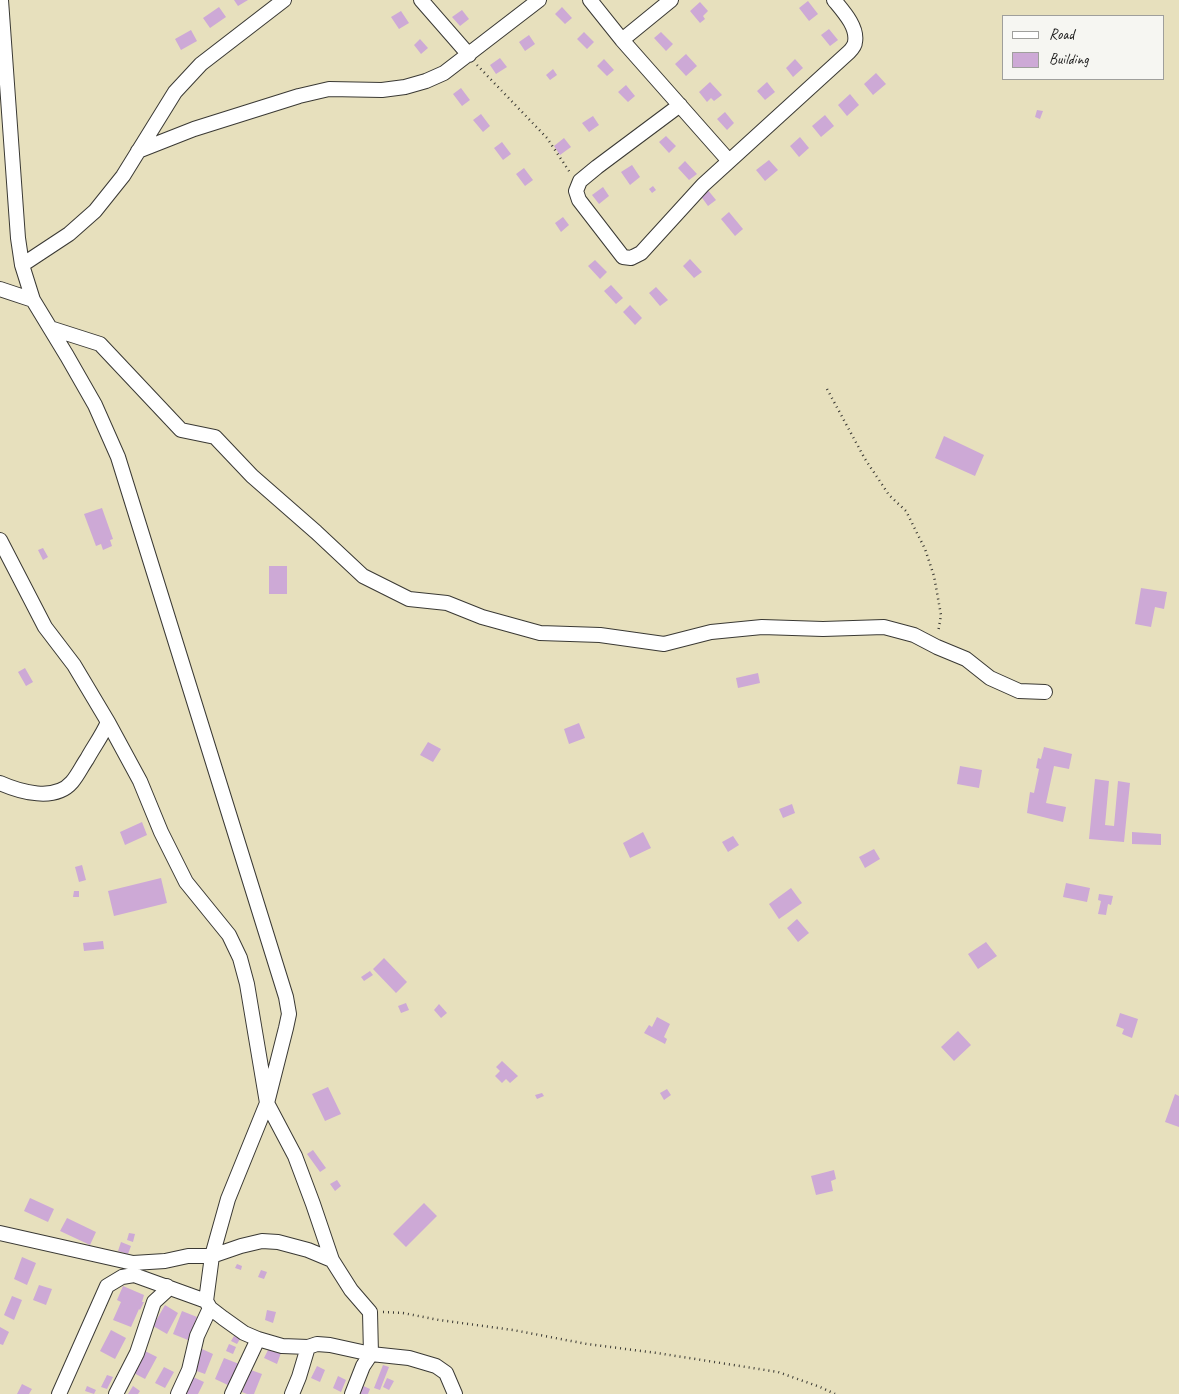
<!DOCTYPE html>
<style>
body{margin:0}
#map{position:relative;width:1179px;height:1394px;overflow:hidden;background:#e7e0bd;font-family:Caveat,sans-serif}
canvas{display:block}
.legend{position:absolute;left:1002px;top:15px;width:162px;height:65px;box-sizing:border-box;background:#f6f6f2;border:1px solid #9f9f9c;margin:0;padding:6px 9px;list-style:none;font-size:15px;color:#1c1c1c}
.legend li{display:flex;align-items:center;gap:10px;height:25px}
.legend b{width:25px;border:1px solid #9f9f9c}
</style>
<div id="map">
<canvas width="1179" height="1394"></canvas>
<ul class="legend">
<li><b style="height:6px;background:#fff"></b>Road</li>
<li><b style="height:14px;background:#cda9d6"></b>Building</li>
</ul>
</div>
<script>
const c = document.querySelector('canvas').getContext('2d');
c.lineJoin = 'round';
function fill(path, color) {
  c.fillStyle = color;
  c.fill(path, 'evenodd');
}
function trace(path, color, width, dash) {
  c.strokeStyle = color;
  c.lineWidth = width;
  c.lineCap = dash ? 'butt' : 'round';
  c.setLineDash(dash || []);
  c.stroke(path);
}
const building = new Path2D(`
 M234,0H248L238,6Z
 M808,1L818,14L809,21L799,8Z
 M700,2L708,11L703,16L705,19L700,23L690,11Z
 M219,7L226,17L210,28L203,18Z
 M562,7L572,18L565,24L555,14Z
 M462,10L469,19L460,26L452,17Z
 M401,11L409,23L399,29L391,17Z
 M829,29L838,40L830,46L821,35Z
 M191,30L197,41L181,50L175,39Z
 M584,32L594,42L587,49L577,39Z
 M661,32L673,44L666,51L654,38Z
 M529,35L535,44L525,51L519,42Z
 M420,39L428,48L421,54L414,45Z
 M686,54L697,66L686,76L675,64Z
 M500,58L507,67L496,74L490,65Z
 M604,59L614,70L607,76L597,66Z
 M795,59L803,68L793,77L786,68Z
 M553,69L557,75L550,80L546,75Z
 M876,73L886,84L873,95L864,84Z
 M710,82L722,95L714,101L711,98L707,102L699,92Z
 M767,82L775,92L765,100L757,91Z
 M626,85L635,96L628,102L618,92Z
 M461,88L470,100L462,106L453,94Z
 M850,94L859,105L847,116L838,105Z
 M1037,110L1043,111L1040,119L1035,117Z
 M725,112L734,123L727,130L717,119Z
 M481,114L490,126L483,132L473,120Z
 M825,115L834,126L821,137L812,126Z
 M593,116L599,125L589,132L582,123Z
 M666,136L676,146L669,153L659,142Z
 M800,137L809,148L799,157L790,146Z
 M564,138L571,147L560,155L554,146Z
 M502,142L511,154L503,160L494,148Z
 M769,160L778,170L765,181L756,170Z
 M685,161L697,174L689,180L678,168Z
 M632,165L640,177L630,185L621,172Z
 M524,168L533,180L525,186L516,174Z
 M653,186L656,190L652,193L649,189Z
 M603,187L609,196L599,204L592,195Z
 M707,189L716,200L708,206L700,195Z
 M729,212L743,229L735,236L721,219Z
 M563,217L569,225L561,232L555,223Z
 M690,259L702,272L694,278L683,266Z
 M595,260L607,272L600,279L588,266Z
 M611,285L623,298L616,304L604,291Z
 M656,287L668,300L660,306L649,293Z
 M630,305L642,318L635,325L623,312Z
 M944,436L984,455L975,476L935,458Z
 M102,508L113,539L110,540L112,546L103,550L101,544L96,546L84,514Z
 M43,548L48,557L43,560L38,550Z
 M269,566H287V594H269Z
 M1141,588L1167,592L1164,609L1155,607L1151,627L1135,624Z
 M25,668L33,682L26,686L18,672Z
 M758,673L760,683L738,688L736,678Z
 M579,723L585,738L569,744L564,729Z
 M428,742L441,749L433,762L420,755Z
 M1044,747L1072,754L1069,769L1054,766L1046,803L1066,807L1063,822L1027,813L1030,792L1034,793L1039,769L1036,768L1038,758L1041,759Z
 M960,766L982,770L979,788L957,784Z
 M1095,779L1109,781L1105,825L1114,826L1118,781L1130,783L1124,842L1089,839Z
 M792,804L795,813L783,818L779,809Z
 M142,822L147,835L125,845L120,832Z
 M643,832L651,848L630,858L623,843Z
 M1132,832L1161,834V845L1132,844Z
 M733,836L739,845L728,852L722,842Z
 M874,849L880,859L865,868L859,857Z
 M82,865L86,880L79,882L75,867Z
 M161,878L167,903L114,916L108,891Z
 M1066,883L1090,888L1087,902L1063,897Z
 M791,888L802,903L779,919L769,904Z
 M74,891H79V897H73Z
 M1099,894L1113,896L1111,905L1108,904L1106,915L1098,914L1101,901L1098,900Z
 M797,919L809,933L798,942L787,928Z
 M103,941L104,949L84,951L83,943Z
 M986,942L997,956L978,969L968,954Z
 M384,958L407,982L396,993L373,969Z
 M370,971L373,975L364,981L361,977Z
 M406,1003L409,1010L401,1013L398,1006Z
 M439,1004L447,1013L441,1018L434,1010Z
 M1120,1013L1138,1019L1132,1038L1122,1034L1124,1029L1116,1026Z
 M657,1017L670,1024L664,1037L667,1039L665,1044L644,1033L649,1025L652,1027Z
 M958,1031L971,1045L954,1061L941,1047Z
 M502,1061L518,1076L510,1083L506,1079L502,1083L495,1076L500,1071L496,1067Z
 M328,1087L341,1114L325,1121L312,1094Z
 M667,1089L671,1095L664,1100L660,1093Z
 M542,1093L544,1096L537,1099L535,1095Z
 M1175,1094L1179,1096V1127L1165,1122Z
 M313,1150L326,1168L320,1172L307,1154Z
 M834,1170L836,1179L831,1181L833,1191L816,1195L811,1176Z
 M337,1180L341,1186L335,1191L330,1184Z
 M30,1198L54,1209L48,1222L24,1211Z
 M424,1203L437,1216L406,1247L393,1234Z
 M67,1218L96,1232L90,1245L60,1231Z
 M129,1233L135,1234L133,1242L127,1240Z
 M121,1242L131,1246L128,1254L118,1251Z
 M22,1257L36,1263L27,1285L14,1279Z
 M237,1264L242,1266L241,1270L235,1268Z
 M261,1270L267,1272L264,1279L258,1277Z
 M39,1285L52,1289L46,1305L33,1300Z
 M123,1286L144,1295L142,1302H144L140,1310L139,1309L131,1327L113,1320L121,1302L117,1300Z
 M12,1296L22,1300L14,1320L4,1315Z
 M165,1305L178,1313L167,1334L153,1326Z
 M267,1310L276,1312L273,1323L265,1320Z
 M182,1311L197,1317L188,1340L173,1334Z
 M0,1327L9,1332L3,1345L0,1344Z
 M111,1330L126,1338L115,1359L100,1351Z
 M234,1336L240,1339L237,1344L231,1341Z
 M229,1344L236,1347L233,1354L226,1351Z
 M269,1348L281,1353L277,1364L264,1358Z
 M141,1349L157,1357L145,1379L130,1371Z
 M202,1349L213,1354L205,1374L194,1370Z
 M224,1358L239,1364L230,1386L215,1379Z
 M383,1365L389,1367L380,1390L374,1388Z
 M317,1366L325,1370L320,1382L311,1378Z
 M164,1367L174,1372L165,1388L155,1383Z
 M251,1370L262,1374L254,1394H247L242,1392Z
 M107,1375L113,1377L107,1389L101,1387Z
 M191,1376L204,1382L198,1394H182Z
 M338,1376L346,1380L341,1392L333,1388Z
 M387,1378L394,1381L389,1390L383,1387Z
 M22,1384L32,1389L29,1394H17Z
 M359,1384L370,1389L368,1394H354Z
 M87,1386L96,1390L94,1394L85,1391Z
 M133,1386L140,1391L138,1394H128Z`);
const path = new Path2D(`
 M477,65L547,138L571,174
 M827,389L865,459L889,495L906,511L925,549L934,576L941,615L938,633
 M383,1312L403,1313L439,1320L513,1330L587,1344L657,1353L778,1372L820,1387L835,1394`);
const street = new Path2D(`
 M1,0L18,238L22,265L33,300L67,356L95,405L118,457L286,997L289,1014L286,1028L267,1103L228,1199L212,1256L206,1301L210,1308L223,1318L244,1333L258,1339L282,1346L308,1347L317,1344L330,1345L371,1354L409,1358L436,1366L446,1373L455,1394
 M421,0L469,55
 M590,0L622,40L729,161
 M622,40L671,0
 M680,105L597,167L580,181L576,191L579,200L623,257L631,258L641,253L703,185L849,52C851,50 855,45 855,42C858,27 843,11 834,0
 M138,151L194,129L299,96L329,89L382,90L405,87L426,81L444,73L539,0
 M22,265L69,234L95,211L123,176L175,92L201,64L284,0
 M0,289L33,300
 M50,328L100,344L181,430L215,437L252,476L316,532L363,576L409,599L447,603L482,617L540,633L600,635L664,644L711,632L762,627L823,629L884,627L914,635L937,647L966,659L990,678L1019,691L1045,692
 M0,540L45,627L74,665L108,722L140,781L161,832L186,882L229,935L240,958L247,984L267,1103L295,1156L313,1204L332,1260L351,1290L370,1312L371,1354L363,1366L352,1394
 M0,783C20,792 55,802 72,782C78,775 82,766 87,759C94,746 102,736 108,722
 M0,1233L133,1263L165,1261L188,1256H212L241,1246L262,1241L278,1242L308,1250L332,1260
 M59,1394L107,1286L122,1277L134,1275L206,1301
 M116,1394L137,1353L154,1302L166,1291L167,1286
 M178,1394L189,1370L197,1336L210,1308
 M232,1394L258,1339
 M292,1394L299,1377L308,1347`);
fill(building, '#cda9d6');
trace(street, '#3a3934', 16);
trace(path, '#3a3934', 2.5, [1, 4]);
trace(street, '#fff', 14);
</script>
